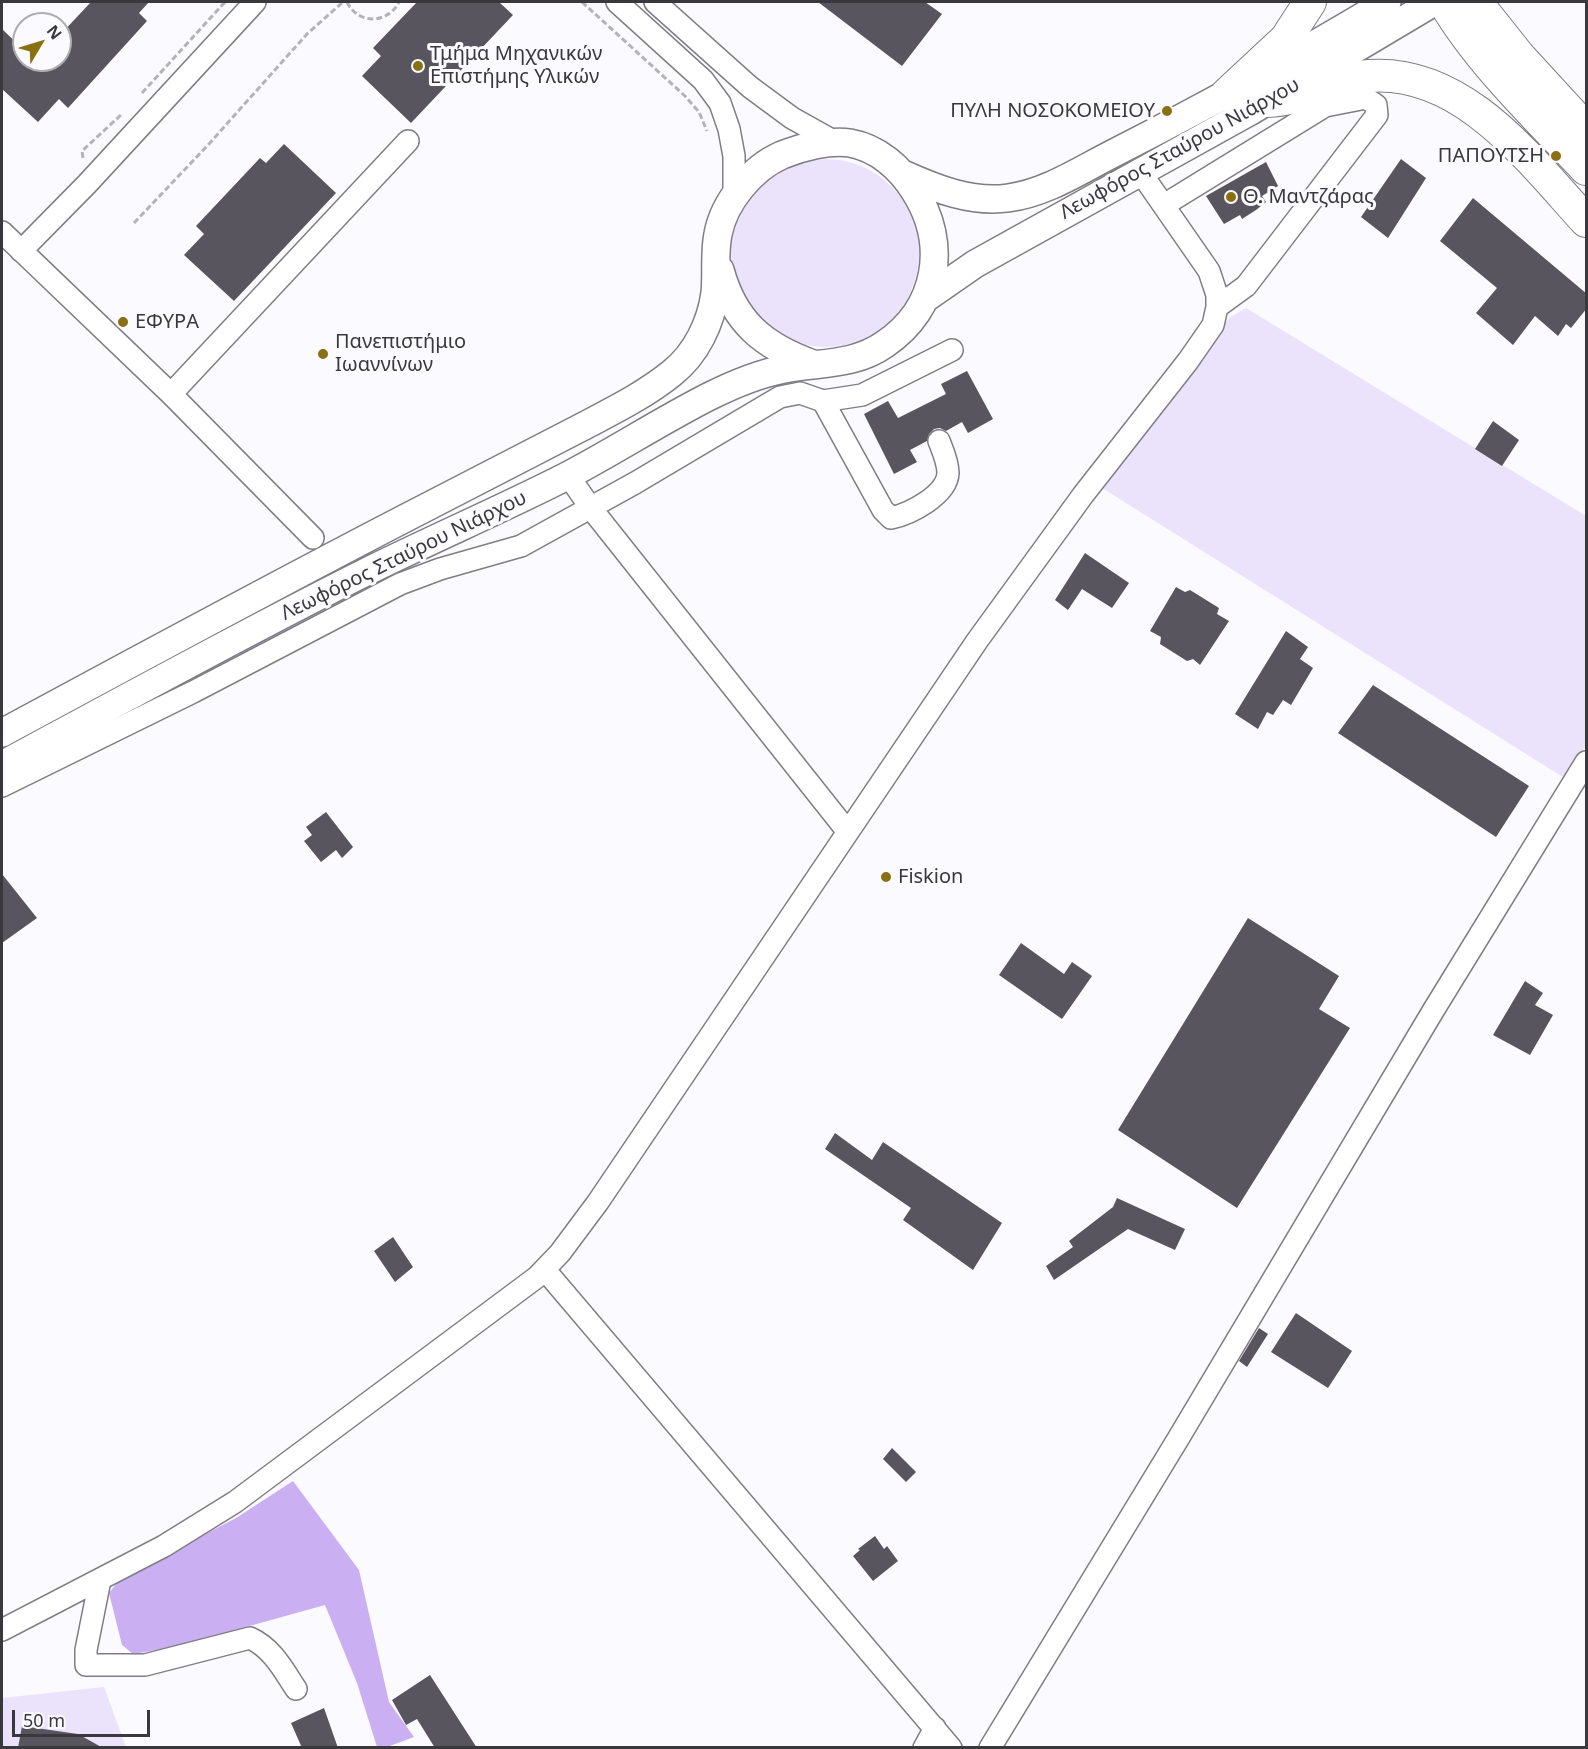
<!DOCTYPE html>
<meta charset="utf-8">
<style>
body{margin:0}
#map{position:relative;width:1588px;height:1749px;overflow:hidden;background:#fbfafe;font-family:"Noto Sans",sans-serif}
canvas{display:block}
.frame{position:absolute;inset:0;border:3px solid #39383c;pointer-events:none}
.north{position:absolute;left:12px;top:12px;width:60px;height:60px;box-sizing:border-box;background:#fbfafe;border:2px solid #adacb0;border-radius:50%;rotate:52deg;font-size:16px;font-weight:700;line-height:24px;text-align:center;color:#39383c}
.north::after{content:'';display:block;margin:auto;width:21px;height:27px;background:#897012;clip-path:polygon(50% 0,100% 100%,50% 72%,0 100%)}
.scale{position:absolute;left:12px;top:1710px;width:138px;height:27px;box-sizing:border-box;border:3px solid #39383c;border-top:0;padding-left:8px;font-size:18px;line-height:21px;white-space:nowrap;color:#39383c;-webkit-text-stroke:4px #fbfafe;paint-order:stroke}
</style>
<div id="map">
<canvas width="1588" height="1749"></canvas>
<div class="frame"></div>
<div class="north">N</div>
<div class="scale">50 m</div>
</div>
<script>
const c = document.querySelector('canvas').getContext('2d');
c.lineJoin = 'round';
function fill(path, color) {
  c.fillStyle = color;
  c.fill(path, 'evenodd');
}
function trace(path, color, width, dash) {
  c.strokeStyle = color;
  c.lineWidth = width;
  c.lineCap = dash ? 'butt' : 'round';
  c.setLineDash(dash || []);
  c.stroke(path);
}
function drawText(font, color, halo, rows, align = 'center') {
  c.font = font + ' "Noto Sans",sans-serif';
  c.lineWidth = 6;
  c.setLineDash([]);
  c.textBaseline = 'middle';
  c.strokeStyle = halo;
  c.fillStyle = color;
  for (const [text, x, y, turn = 0] of rows) {
    c.save();
    c.translate(x, y);
    c.rotate((+turn || 0) * Math.PI / 180);
    c.textAlign = isNaN(turn) ? turn : align;
    if (halo) c.strokeText(text, 0, 0);
    c.fillText(text, 0, 0);
    c.restore();
  }
}
const green = new Path2D(`
 M731 253a94 94 0 1 1 188 0a94 94 0 1 1-188 0Z
 M1246,308L1586,516V745L1566,779L1099,486L1229,318Z
 M104,1687L126,1747H2V1698Z`);
const forest = new Path2D(`
 M293,1481L359,1570L389,1702L414,1737L387,1747H377L357,1683L325,1605L174,1647L133,1654L122,1645L109,1593L120,1579L236,1518Z`);
const building = new Path2D(`
 M91,2H149L139,13L147,21L68,108L59,99L38,122L2,89V29L24,50V60H60V35Z
 M417,2H499L513,15L411,123L362,76L381,56L373,48Z
 M818,2H925L942,14L902,66Z
 M284,144L336,193L234,301L184,255L204,234L196,226L260,158L266,163Z
 M1401,159L1426,178L1388,238L1361,217Z
 M1266,162L1278,186L1262,196L1266,202L1256,210L1242,219L1240,215L1224,224L1206,196Z
 M1473,198L1587,294V308L1571,328L1566,324L1558,336L1535,316L1513,345L1476,313L1497,288L1440,241Z
 M967,371L993,419L968,433L962,422L946,431L940,428L934,429L929,434L927,441L910,450L917,462L894,474L864,414L888,401L898,418L946,394L941,384Z
 M1493,421L1519,440L1502,466L1475,449Z
 M1085,553L1129,583L1112,608L1082,589L1068,610L1055,600Z
 M1176,587L1185,592L1190,590L1219,608L1217,614L1229,621L1200,665L1193,659L1187,661L1160,644L1161,637L1150,631Z
 M1286,631L1308,647L1300,659L1313,668L1291,705L1283,700L1273,715L1267,712L1258,729L1235,714Z
 M1373,685L1529,786L1496,837L1338,733Z
 M326,812L353,847L342,858L336,850L321,862L304,841L312,835L306,827Z
 M2,874L37,918L2,943Z
 M1248,918L1339,976L1319,1009L1350,1028L1237,1208L1118,1130Z
 M1021,943L1064,974L1072,962L1092,976L1062,1019L999,975Z
 M1525,981L1543,993L1535,1005L1553,1015L1530,1055L1493,1035Z
 M835,1133L872,1160L883,1142L1002,1223L973,1270L903,1220L911,1208L825,1149Z
 M1117,1198L1185,1229L1175,1250L1128,1229L1054,1280L1046,1266L1073,1247L1069,1241L1113,1207Z
 M393,1237L413,1267L395,1282L374,1251Z
 M1296,1313L1352,1351L1328,1388L1271,1352Z
 M1259,1328L1268,1334L1247,1367L1239,1361Z
 M892,1448L916,1472L906,1482L883,1459Z
 M875,1536L884,1549L887,1546L898,1561L873,1581L853,1556L860,1550L858,1549Z
 M430,1675L477,1748H435L417,1719L406,1725L392,1700Z
 M324,1708L338,1748H302L291,1723Z
 M22,1726L78,1734L103,1748H18Z`);
const path = new Path2D(`
 M347,2C358,25 388,24 399,2
 M582,2L685,96L699,112L707,131
 M142,93L225,2
 M83,158L82,151L123,113
 M134,223L208,145L307,34L343,2`);
const minor = new Path2D(`
 M617,2L703,80L720,103L729,129L734,156V197
 M655,2L750,87L792,118L835,142
 M1164,205L1325,106L1366,98L1376,105L1377,115L1246,286L1217,307
 M2,232L171,394L313,538
 M21,251L87,184L255,2
 M171,394L408,141
 M823,401L883,510L891,518C910,514 947,495 948,473C948,462 943,451 939,441
 M568,475L590,507L848,832
 M2,786L193,692L400,584L440,569L521,546L635,483L780,397L800,393L823,401L862,395L952,350
 M545,1270L951,1748
 M100,1580L86,1650V1665H145L250,1638C272,1648 283,1669 296,1689
 M2,1630L164,1546L235,1502L537,1277L560,1253L598,1202L977,641L1083,495L1188,361L1213,325L1217,307V295L1209,271L1141,173
 M924,1748L935,1728
 M990,1748L1178,1439L1433,1011L1586,762`);
const major = new Path2D(`
 M903,174C936,189 972,203 1008,198C1047,193 1082,169 1116,152C1208,105 1299,55 1387,2
 M720,270C734,322 763,346 813,364
 M926,298L975,264L1249,112L1434,2
 M2,733C143,657 283,581 425,508C478,481 530,454 582,427C612,411 645,395 672,373C696,354 711,323 715,293C717,273 714,253 718,234C724,202 752,168 782,155C802,147 829,140 850,143C878,148 900,168 914,190C949,244 938,308 885,344C854,366 819,362 784,369C757,374 732,385 708,397C659,422 613,452 565,477C498,511 430,540 364,573C242,634 122,700 2,765`);
const highway = new Path2D(`
 M1444,2C1480,63 1537,117 1586,169
 M1476,2L1519,56L1586,129
 M1227,94L1286,39L1310,2
 M1267,101C1303,100 1333,79 1369,76C1463,69 1529,159 1586,221`);
const markers = [
 [418,66,6,"#897012"],
 [1167,111,6,"#897012"],
 [1556,156,6,"#897012"],
 [1231,197,6,"#897012"],
 [123,322,6,"#897012"],
 [323,354,6,"#897012"],
 [886,877,6,"#897012"]
];
const poiNames = [
 ["Τμήμα Μηχανικών",430,54],
 ["Επιστήμης Υλικών",430,77],
 ["ΠΥΛΗ ΝΟΣΟΚΟΜΕΙΟΥ",1155,111,"right"],
 ["ΠΑΠΟΥΤΣΗ",1544,156,"right"],
 ["Θ. Μαντζάρας",1243,197],
 ["ΕΦΥΡΑ",135,322],
 ["Πανεπιστήμιο",335,342],
 ["Ιωαννίνων",335,365],
 ["Fiskion",898,877]
];
const streetNames = [
 ["Λεωφόρος Σταύρου Νιάρχου",1180,149,-29],
 ["Λεωφόρος Σταύρου Νιάρχου",404,556,-26]
];
fill(green, '#ebe2fb');
fill(forest, '#cab0f2');
fill(building, '#58555e');
trace(minor, '#807d86', 24);
trace(major, '#807d86', 30);
trace(highway, '#807d86', 34);
trace(path, '#b4b3b7', 3, [6, 3]);
trace(minor, '#fff', 21);
trace(major, '#fff', 27);
trace(highway, '#fff', 32);
for (const [x, y, r, color] of markers) {
  const dot = new Path2D();
  dot.arc(x, y, r, 0, 2 * Math.PI);
  c.fillStyle = color;
  c.fill(dot);
  trace(dot, '#fbfafe', 2);
}
drawText('20px', '#39383c', '#fbfafe', poiNames, 'left');
drawText('20px', '#39383c', '#fbfafe', streetNames);
</script>
